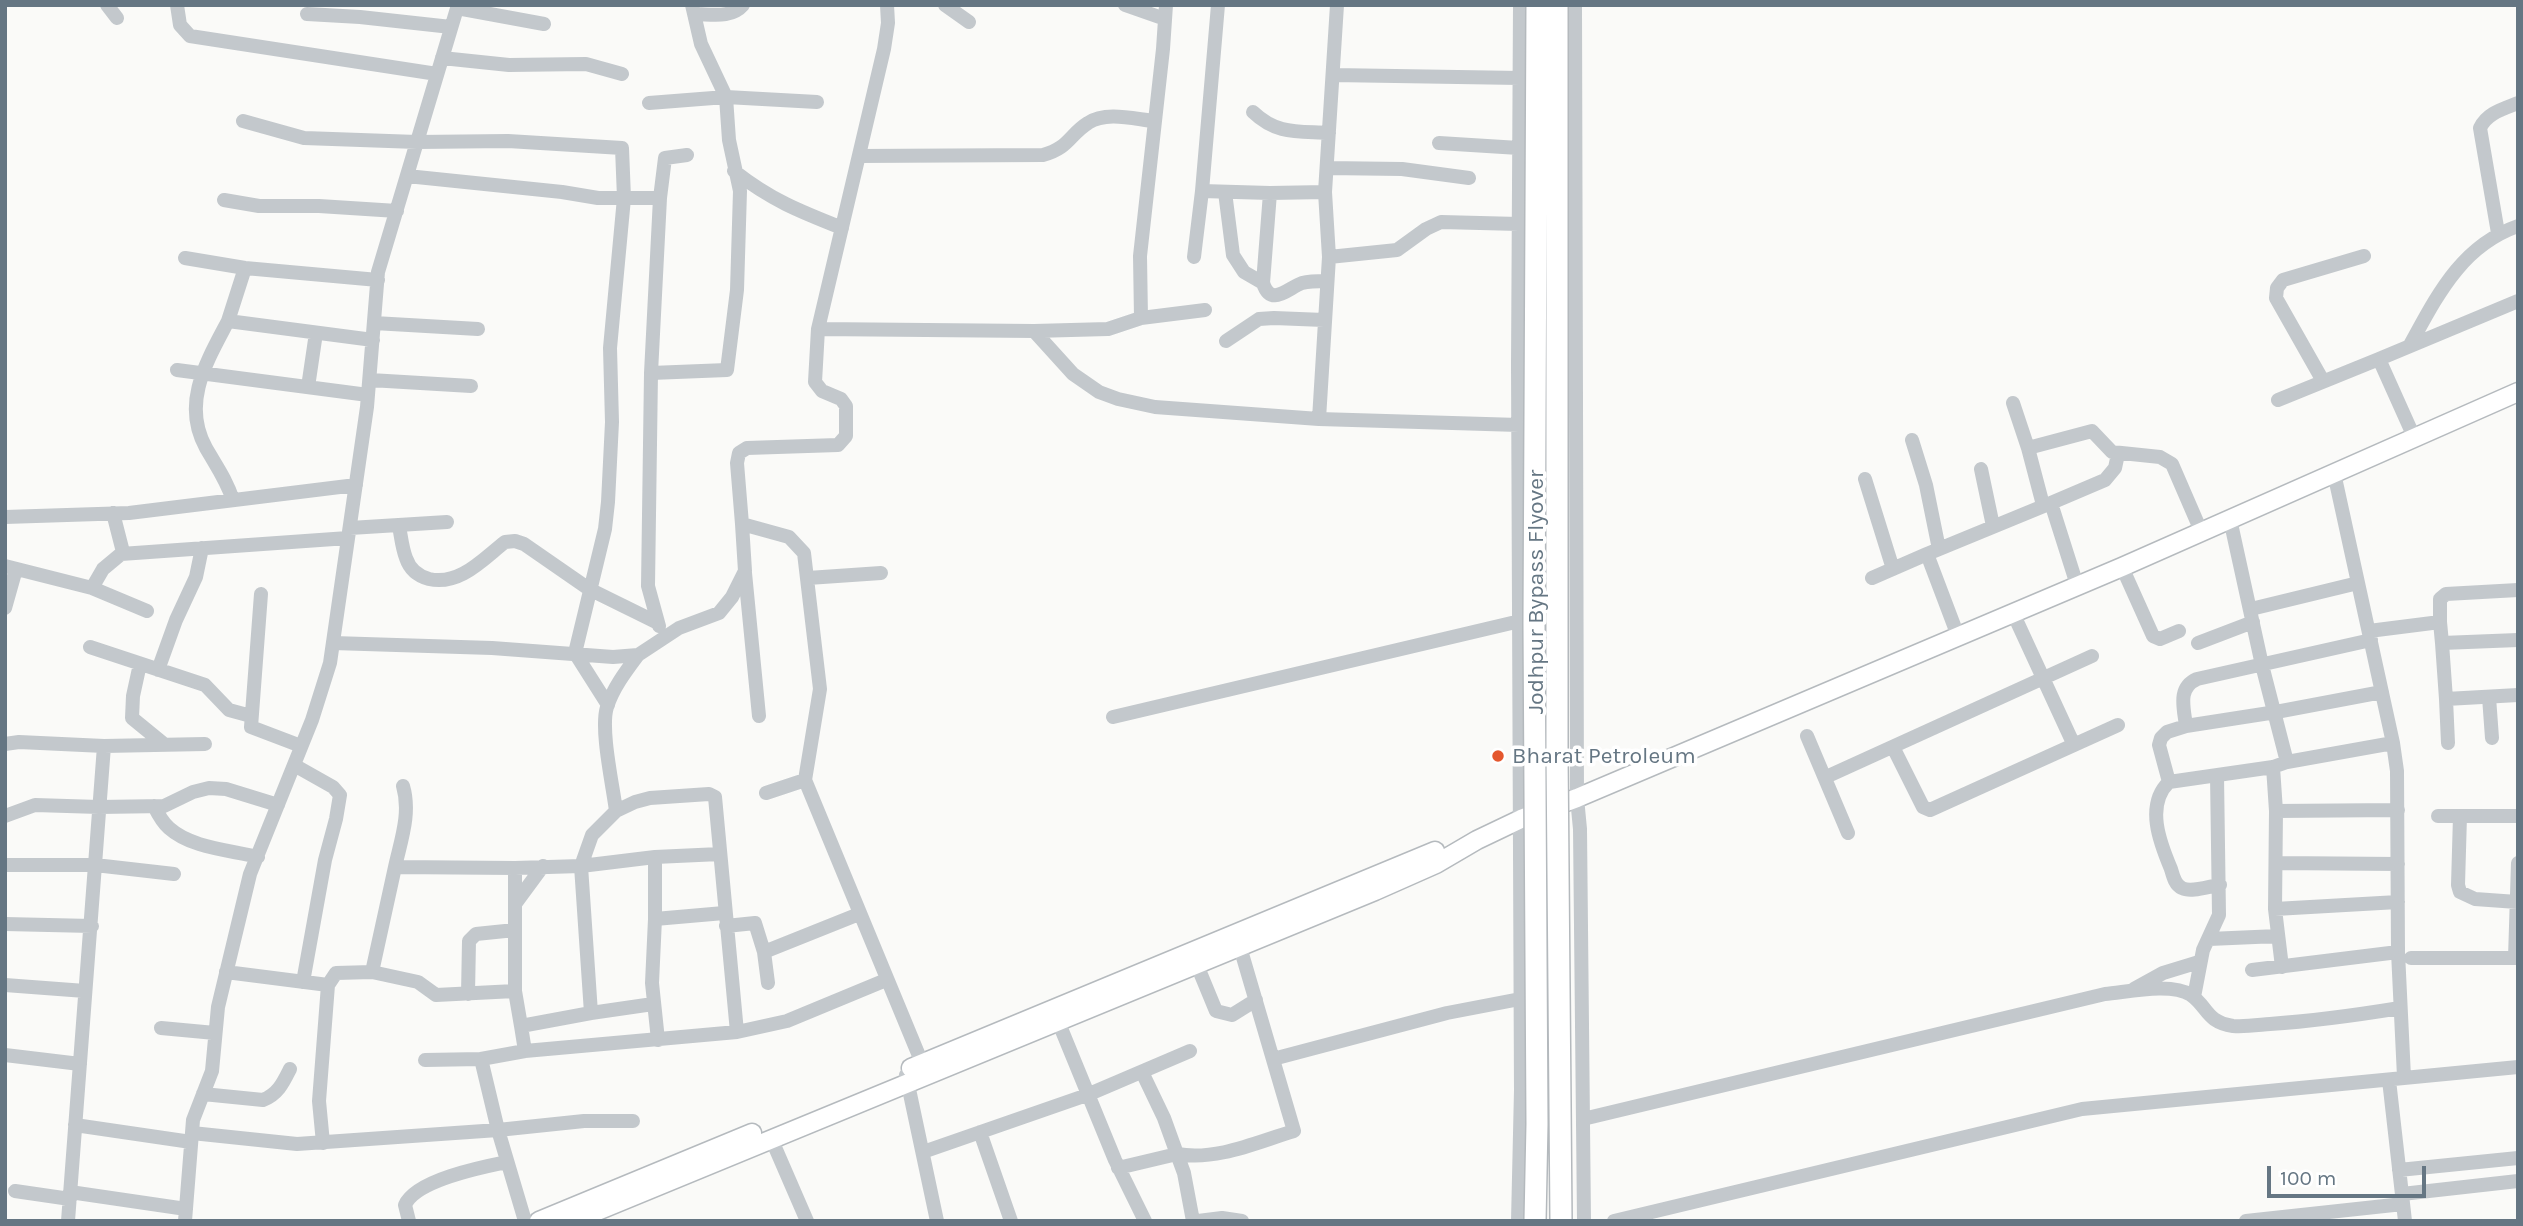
<!DOCTYPE html>
<style>
body{margin:0}
#map{position:relative;width:2523px;height:1226px;overflow:hidden;background:#fafaf8;font-family:Karla,sans-serif}
canvas{display:block}
.frame{position:absolute;inset:0;border:7px solid #657683;pointer-events:none}
.scale{position:absolute;left:2267px;top:1166px;width:159px;height:32px;box-sizing:border-box;border:4px solid #657683;border-top:0;padding-left:9px;font-size:21px;line-height:24px;white-space:nowrap;color:#657683;-webkit-text-stroke:5px #fff;paint-order:stroke}
</style>
<div id="map">
<canvas width="2523" height="1226"></canvas>
<div class="frame"></div>
<div class="scale">100 m</div>
</div>
<script>
const c = document.querySelector('canvas').getContext('2d');
c.lineJoin = 'round';
function trace(path, color, width, dash) {
  c.strokeStyle = color;
  c.lineWidth = width;
  c.lineCap = dash ? 'butt' : 'round';
  c.setLineDash(dash || []);
  c.stroke(path);
}
function drawText(font, color, halo, rows, align = 'center') {
  c.font = font + ' Karla,sans-serif';
  c.lineWidth = 7;
  c.setLineDash([]);
  c.textBaseline = 'middle';
  c.strokeStyle = halo;
  c.fillStyle = color;
  for (const [text, x, y, turn = 0] of rows) {
    c.save();
    c.translate(x, y);
    c.rotate((+turn || 0) * Math.PI / 180);
    c.textAlign = isNaN(turn) ? turn : align;
    if (halo) c.strokeText(text, 0, 0);
    c.fillText(text, 0, 0);
    c.restore();
  }
}
const minor = new Path2D(`
 M107,5L117,18
 M177,5L180,25L190,36L437,74
 M887,5L888,23L884,49L818,329L815,382L822,391L841,399L846,406V436L838,445L747,448L739,453L737,463L742,524L789,537L804,553L820,689L805,780L922,1063
 M945,5L969,22
 M1125,5L1165,19
 M1218,5L1202,191L1270,193L1263,283C1271,308 1288,288 1302,283C1310,281 1318,281 1326,281
 M1337,5L1325,192L1329,257L1319,419L1519,425
 M1575,5L1577,798L1580,829L1584,1221
 M457,8L544,24
 M307,14L360,17L451,27
 M694,14C711,14 731,19 743,5
 M442,58L509,65L586,64L622,74
 M1333,75L1520,78
 M649,103L726,97L701,44L692,5
 M1253,112C1277,135 1298,131 1329,133
 M243,121L304,138L417,142L508,141L622,148L624,198L610,348L612,422L608,502L605,529L575,653L608,705
 M1439,143L1519,148
 M859,156L1043,155C1069,148 1069,135 1088,123C1106,111 1134,119 1154,121
 M1327,168L1402,169L1469,178
 M734,171C771,200 799,211 842,228
 M407,176L562,192L598,198H660L651,373L727,370L737,290L740,191L729,140L726,97L817,102
 M1225,192L1233,255L1244,272L1263,283
 M1270,193L1325,192
 M660,198L665,158L687,155
 M224,200L259,206H319L397,211
 M2498,233L2480,128C2487,113 2503,109 2518,103
 M1194,257L1202,191
 M1329,257L1397,250L1426,229L1441,222L1519,224
 M185,258L245,268L378,280
 M1141,318L1140,256L1163,49L1166,5
 M228,321L245,268
 M374,323L478,329
 M818,329L1034,331L1108,329L1141,318L1205,310
 M1034,331L1073,374L1099,392L1118,399L1155,407L1319,419
 M1226,341L1259,319L1274,318L1324,320
 M2410,345C2437,296 2461,246 2518,226
 M2379,359L2518,301
 M177,370L368,395
 M651,373L648,586L659,626
 M370,380L471,386
 M2323,381L2276,298L2277,288L2283,280L2364,256
 M308,387L316,333
 M2278,400L2379,359L2414,437
 M2013,403L2028,448
 M1912,440L1926,485L1939,549
 M1981,469L1993,526
 M2334,473L2393,743L2397,771L2398,952L2404,1077
 M1865,479L1893,569
 M233,500C226,479 217,467 206,448C181,403 207,361 228,321L373,340
 M2051,503L2105,480L2115,468L2118,454
 M2043,505L2028,448L2092,431L2112,452L2160,457L2172,464L2201,531
 M113,513L123,552L121,554L348,538
 M5,517L129,513L356,485
 M2230,519L2262,665L2287,762
 M399,526C401,536 402,548 406,558C410,570 418,576 429,579C460,586 483,559 505,542L515,541L524,544L589,589L658,623
 M350,528L447,522
 M1927,554L2051,503L2077,585
 M5,566L92,588L103,569L121,554
 M2122,567L2153,636L2160,639L2179,631
 M745,573L759,716
 M808,578L881,573
 M1872,578L1927,554L1958,636
 M92,588L147,611
 M261,594L251,727L301,746
 M5,608L16,569
 M2251,609L2358,583
 M2013,613L2073,743
 M2440,622V599L2446,594L2518,590
 M2369,631L2440,622L2442,643L2518,640
 M333,643L492,648L613,657L638,655L679,628L719,613L732,597L745,571L742,524
 M2198,643L2253,622
 M2442,643L2446,699L2518,695
 M90,647L205,685L229,710L251,716
 M140,664L133,696L132,718L165,745
 M158,670L176,620L196,577L202,548
 M2489,697L2492,738
 M2446,699L2448,743
 M1113,717L1520,621
 M2186,726C2184,708 2177,688 2197,679L2371,640
 M1807,736L1848,833
 M5,744L19,742L104,746
 M1893,747L1923,807L1930,810L2118,725
 M294,765L333,787L340,795L336,819L325,860L303,982
 M2273,767L2276,811L2275,909L2282,967
 M1826,777L2092,656
 M2169,782L2159,745L2161,738L2167,732L2186,726L2276,712L2382,692
 M766,793L805,780
 M154,806C158,814 163,823 169,828C191,848 230,850 258,857
 M616,811C613,786 600,729 607,707C613,688 626,671 638,655
 M2276,811L2398,810
 M5,816L35,805L99,807L164,806L193,792L209,788L226,789L278,805
 M2438,816H2518
 M2460,816L2458,885L2460,892L2475,899L2517,902
 M655,857V919L724,913
 M2276,863L2398,864
 M5,865H95L174,874
 M395,867C401,840 411,813 403,786
 M2220,885C2210,886 2191,893 2182,888C2175,885 2173,876 2171,869C2160,843 2145,805 2169,782L2273,767L2287,762L2393,743
 M515,904L543,866
 M2275,909L2398,902
 M655,919L652,983L658,1040
 M5,924L92,926
 M726,926L755,923L764,952L859,914
 M2209,939L2278,936
 M764,952L768,983
 M2411,958H2518
 M2515,958L2518,863
 M1197,965L1216,1011L1232,1015L1256,1000
 M2252,970L2398,952
 M226,972L328,985L319,1101L323,1143
 M372,972L418,982L436,995L515,991
 M5,985L85,991
 M328,985L336,973L372,972L395,867L515,868
 M2134,989L2163,973L2199,962
 M468,994L469,941L476,934L515,930
 M2194,997L2203,950L2219,915L2217,775
 M591,1013L653,1004
 M1058,1021L1115,1160L1145,1221
 M521,1026L515,991V868L581,866L655,857L720,854
 M161,1028L215,1033
 M737,1032L787,1021L886,980
 M525,1051L737,1032L715,797L709,794L650,798L635,802L616,811L592,835L581,866L591,1013L521,1026L525,1051L481,1059L498,1130L584,1121H633
 M5,1055L80,1064
 M1273,1059L1447,1013L1520,999
 M425,1060L481,1059
 M1142,1072L1164,1118L1177,1154C1217,1161 1257,1142 1294,1131L1240,947
 M906,1075L937,1221
 M2389,1080L2405,1221
 M203,1094L263,1100C278,1094 283,1083 290,1069
 M1583,1119L2105,994C2128,992 2171,982 2191,995C2208,1007 2206,1022 2233,1026C2245,1027 2258,1025 2270,1024C2314,1021 2357,1015 2400,1008
 M75,1125L191,1142
 M980,1132L1011,1221
 M192,1133L297,1144L498,1130L525,1221
 M771,1138L807,1221
 M923,1152L1087,1095L1190,1051
 M1118,1168L1177,1154L1184,1173L1193,1221
 M2399,1170L2518,1158
 M15,1191L70,1199
 M70,1192L186,1209
 M2402,1194L2518,1181
 M68,1221L104,746L205,744
 M185,1221L193,1120L212,1071L218,1007L250,874L312,720L330,663L367,407L378,272L458,5
 M409,1221L405,1205C416,1180 482,1167 507,1162
 M1198,1221L1222,1218L1242,1221
 M1518,1221L1521,1090L1518,366L1520,5
 M1614,1221L2082,1109L2518,1067
 M2246,1221L2403,1204`);
const major = new Path2D(`
 M911,1068L1435,851
 M539,1221L752,1133
 M573,1221L1375,891L1436,864L1477,840L1521,819L1577,798L2122,567L2518,392`);
const highwayBridge = new Path2D(`
 M1557,5V754L1561,1221
 M1535,1221L1537,1124L1534,623L1537,5`);
const markers = [
 [1498,756,7,"#e4572e"]
];
const streetNames = [
 ["Jodhpur Bypass Flyover",1536,592,-90]
];
const poiNames = [
 ["Bharat Petroleum",1512,756]
];
trace(major, '#b5babe', 21);
trace(minor, '#c3c8cc', 14);
trace(major, '#fff', 18);
trace(highwayBridge, '#b4b9bd', 24, []);
trace(highwayBridge, '#fff', 21);
for (const [x, y, r, color] of markers) {
  const dot = new Path2D();
  dot.arc(x, y, r, 0, 2 * Math.PI);
  c.fillStyle = color;
  c.fill(dot);
  trace(dot, '#fff', 2.5);
}
drawText('23px', '#657683', '#fff', streetNames);
drawText('23px', '#657683', '#fff', poiNames, 'left');
</script>
